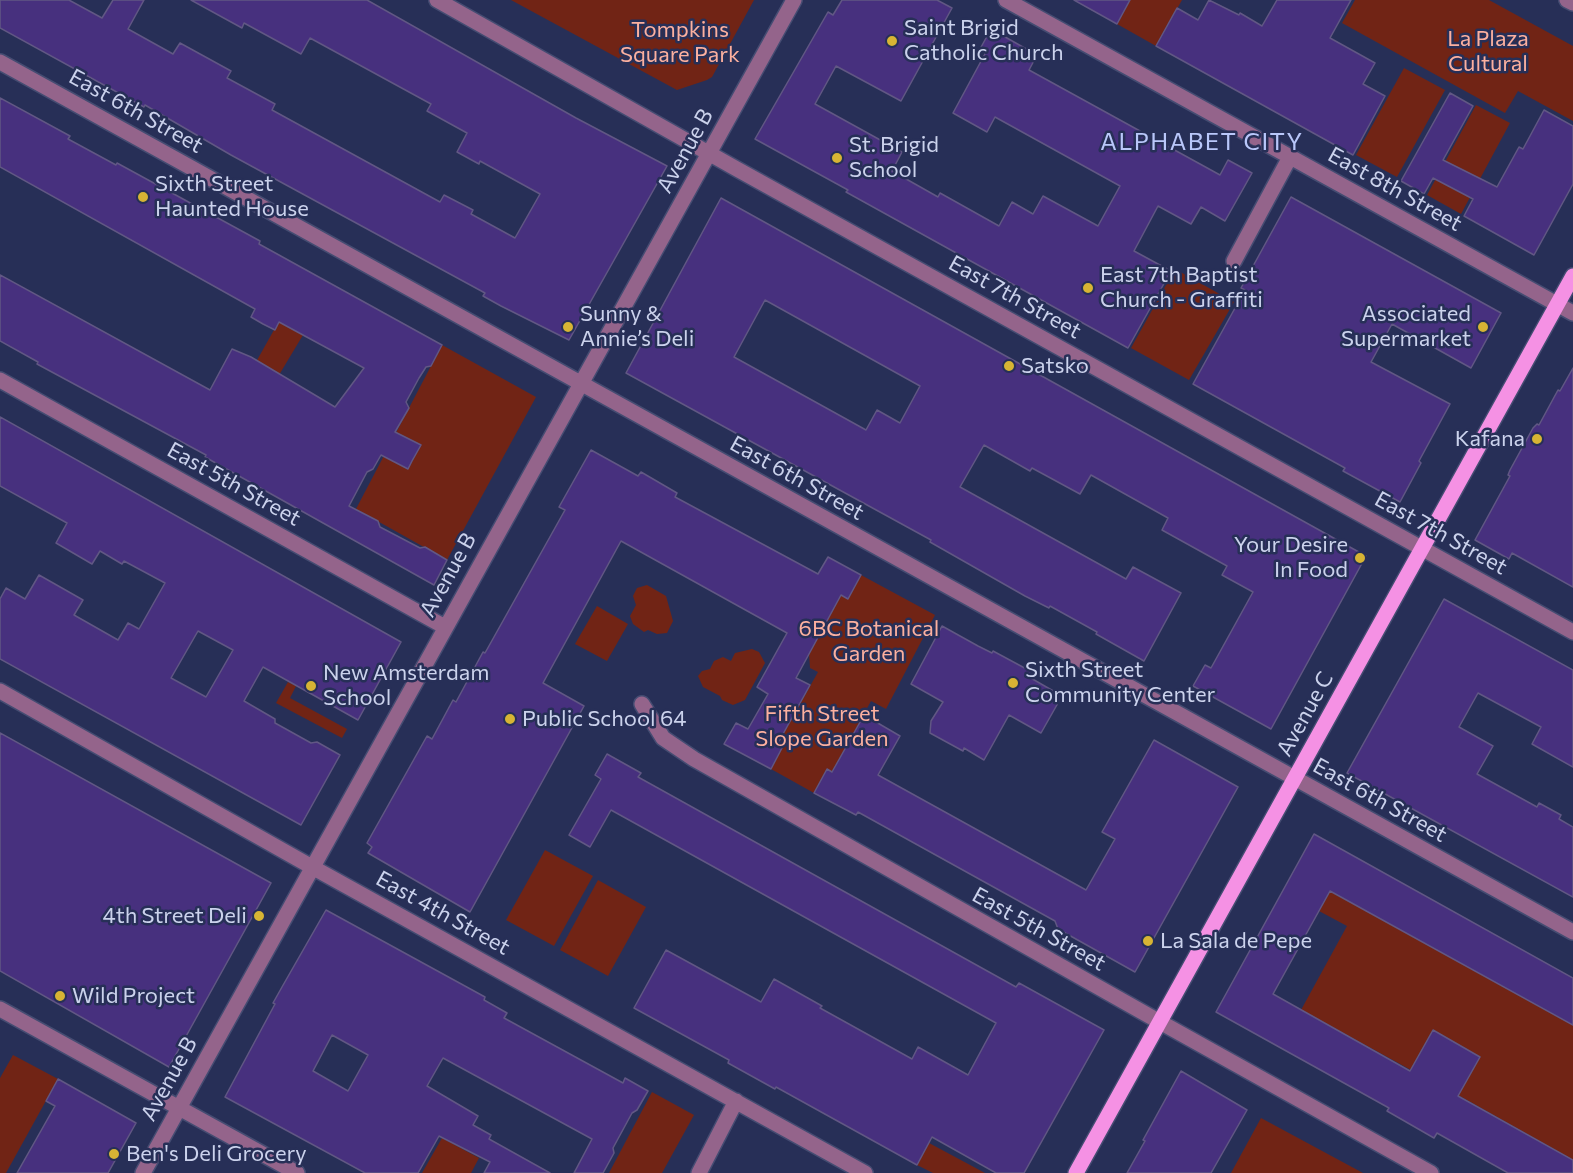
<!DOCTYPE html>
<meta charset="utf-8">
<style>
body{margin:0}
canvas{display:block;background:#272f57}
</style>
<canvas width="1573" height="1173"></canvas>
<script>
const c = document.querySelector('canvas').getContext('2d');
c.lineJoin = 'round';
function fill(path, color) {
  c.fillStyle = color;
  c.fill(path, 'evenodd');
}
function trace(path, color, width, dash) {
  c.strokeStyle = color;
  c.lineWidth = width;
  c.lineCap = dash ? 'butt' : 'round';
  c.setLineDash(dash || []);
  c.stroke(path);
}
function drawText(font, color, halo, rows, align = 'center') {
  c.font = font + ' Commissioner,sans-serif';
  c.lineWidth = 5;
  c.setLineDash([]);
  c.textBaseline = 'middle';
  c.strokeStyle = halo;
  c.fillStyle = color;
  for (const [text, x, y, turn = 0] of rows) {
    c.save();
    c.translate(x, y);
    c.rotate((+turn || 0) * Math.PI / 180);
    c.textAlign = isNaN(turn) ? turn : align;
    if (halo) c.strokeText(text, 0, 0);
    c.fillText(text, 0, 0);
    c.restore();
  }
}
const green = new Path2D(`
 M511,0H754L712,77L707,80L677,90Z
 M1130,0H1182L1156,46L1117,24Z
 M1355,0H1489L1573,46V121L1518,91L1505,113L1342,23Z
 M1404,68L1445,90L1397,177L1356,155Z
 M1476,105L1510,123L1461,214L1427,195Z
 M1175,269L1234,302L1189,380L1131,348Z
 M307,271L303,335L279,375L256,362Z
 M442,345L536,397L447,560L356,509Z
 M861,575L935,615L886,709L871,701L832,772L827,769L814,793L771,769L782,748L781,738L818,672L810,668L809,653L841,595L848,598Z
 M647,585L666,596L673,621L667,633L657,634L648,630L644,632L633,624L630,616L636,605L633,596L637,588Z
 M597,606L628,624L607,661L575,644Z
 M752,649L759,652L765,663L745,700L733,705L722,700L720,696L703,687L698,676L702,671L710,669L714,661L723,657L731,661L735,653Z
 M288,682L296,686L290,698L347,729L342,738L276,703Z
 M545,850L593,876L554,946L506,920Z
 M598,880L646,907L608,976L560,950Z
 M1330,891L1573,1025V1160L1458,1095L1480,1057L1433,1030L1411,1070L1301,1010L1347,926L1319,911Z
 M13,1055L58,1079L6,1173H0V1078Z
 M652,1092L694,1115L662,1173H609Z
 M1261,1118L1363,1173H1231Z
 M442,1138L479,1158L471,1173H422Z
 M929,1143L985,1173H933L917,1165Z`);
const building = new Path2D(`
 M0,0H69L102,18L113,0H144L128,29L173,54L180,43L231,71L227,78L275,104L272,110L440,202L444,195L473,210L471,214L515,238L540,194L480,161L479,164L457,152L467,133L427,111L431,104L310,38L301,54L244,23L242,28L191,0H367L576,118L667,166L569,340L501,306L483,296L485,293L231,155L145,105L144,107L0,28Z
 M842,0H937L952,8L901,101L836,66L815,104L902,152L892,171L938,197L940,193L999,226L1012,202L1033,214L1043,196L1098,226L1120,186L995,117L987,132L953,113L986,52L980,49L991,29L1037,55L1029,70L1220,175L1228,160L1252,173L1225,221L1201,207L1191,224L1158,206L1134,251L1171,271L1128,348L846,192L848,190L755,139L828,12L833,15Z
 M1074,0H1130L1117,24Z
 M1209,0L1239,15L1240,13L1262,26L1277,0H1351L1330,38L1375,63L1363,84L1385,96L1353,155L1156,46L1177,8L1198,20Z
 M1450,93L1473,106L1443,160L1497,187L1519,147L1523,149L1544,110L1573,126V184L1534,255L1464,216L1473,199L1433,178L1424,194L1401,181Z
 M0,98L70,136L68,139L116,165L117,163L260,241L259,244L442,345L431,366L426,367L419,378L406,402L409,408L395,432L421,445L412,461L408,469L381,455L373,469L367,472L349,506L378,521L380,527L420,548L425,547L447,560L434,585L205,457L206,455L37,364L38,362L0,341V275L210,390L232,349L251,357L335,407L364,368L279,322L275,330L263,324L251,317L255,309L0,167Z
 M1291,197L1501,313L1471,368L1392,324L1371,362L1450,404L1419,461L1421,463L1400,502L1343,471L1345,468L1193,384L1245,290L1241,288Z
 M721,198L1366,556L1271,729L1193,686L1205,665L1211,668L1253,592L1222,575L1227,566L1162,530L1168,518L1091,475L1080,494L1032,468L1030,471L984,445L960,487L1126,579L1133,567L1181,593L1144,661L1096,634L1097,632L1050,606L1049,608L1025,596L930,542L931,540L626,373ZM765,300L920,386L900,423L877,410L866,430L734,357Z
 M1573,368V587L1512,553L1509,559L1475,540L1510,476L1508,475L1510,470L1533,428L1537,424L1539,425L1558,390L1560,391Z
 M0,417L401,642L358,720L263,667L244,701L275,719V723L311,743L317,742L340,755L301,825L0,659V599L6,588L25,599L39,575L83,600L74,615L118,640L128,623L139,629L165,583L124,561L122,564L100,551L92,564L56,543L67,523L0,486ZM198,631L233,650L206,697L171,678Z
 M591,450L638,476L641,472L677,493L675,497L818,574L828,557L861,575L848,599L841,595L796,678L810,685L777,745L782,748L771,769L724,744L736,723L748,729L768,694L757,687L787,633L621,541L543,683L584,706L470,912L368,853L372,847L367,843L427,736L432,739L453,700L456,702L483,652L485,653L565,510L559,507Z
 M1444,599L1573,670V767L1532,744L1541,727L1478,693L1459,727L1493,746L1477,774L1537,807L1539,803L1561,815L1559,819L1573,827V897L1347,773Z
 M942,626L978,646L992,653L993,651L1032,672L1029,677L1062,696L1041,733L1009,715L984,760L964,748L963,751L930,733L931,721L943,702L911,684Z
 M864,715L900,736L878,775L1086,890L1115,839L1102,832L1154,740L1238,787L1135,972L1058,929L1055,921L858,812L856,815L814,793L827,769L832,772Z
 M0,733L271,883L169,1067L0,971Z
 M607,754L641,773L638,777L1016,987L1019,983L1104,1030L1024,1173H996L932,1137L917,1165L776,1087L775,1089L728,1063L729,1060L634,1008L666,950L761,1002L774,979L822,1006L820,1008L912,1059L918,1047L968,1075L996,1023L611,810L590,847L569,835L601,779L595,775Z
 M1314,834L1573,978V1025L1330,891L1273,994L1410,1071L1433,1030L1480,1057L1458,1096L1573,1160V1173H1508L1437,1133L1434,1138L1387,1111L1389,1108L1216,1012Z
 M326,910L485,997L484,1000L507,1013L504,1018L623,1083L625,1078L648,1091L637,1110L632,1113L613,1148L614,1153L603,1173H574L592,1139L443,1058L427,1086L478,1116L473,1125L491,1135L489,1139L550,1173H484L490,1162L439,1136L418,1173H365L225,1097L275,1004L273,1003L282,987ZM332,1035L368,1055L348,1091L313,1071Z
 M1181,1071L1247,1110L1211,1173H1127L1145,1141L1143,1140Z
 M58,1079L136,1123L108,1173H17L55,1106L46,1101Z`);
const minor = new Path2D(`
 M437,0L735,168L1573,632
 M1006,0L1573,313
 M1567,0L1573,3
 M0,62L1573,932
 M1234,261L1290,157
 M0,380L445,627
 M0,691L312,867L865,1173
 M642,704L663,738L694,759L1160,1022L1431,1173
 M0,1009L297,1173
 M143,1173L794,0
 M699,1173L736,1101`);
const major = new Path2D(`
 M1076,1173L1573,276`);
const markers = [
 [892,41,6,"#d7b434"],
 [837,158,6,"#d7b434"],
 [143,197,6,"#d7b434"],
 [1088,288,6,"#d7b434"],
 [568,327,6,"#d7b434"],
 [1483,327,6,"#d7b434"],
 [1009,366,6,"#d7b434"],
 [1537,439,6,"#d7b434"],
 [1360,558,6,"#d7b434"],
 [1013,683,6,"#d7b434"],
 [311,686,6,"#d7b434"],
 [510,719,6,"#d7b434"],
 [259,916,6,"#d7b434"],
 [1148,941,6,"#d7b434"],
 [60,996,6,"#d7b434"],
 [114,1154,6,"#d7b434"]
];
const poiNames = [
 ["Saint Brigid",904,28],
 ["Catholic Church",904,53],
 ["St. Brigid",849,145],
 ["School",849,170],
 ["Sixth Street",155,184],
 ["Haunted House",155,209],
 ["East 7th Baptist",1100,275],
 ["Church - Graffiti",1100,300],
 ["Sunny &",580,314],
 ["Annie’s Deli",580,339],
 ["Associated",1471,314,"right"],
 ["Supermarket",1471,339,"right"],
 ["Satsko",1021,366],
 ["Kafana",1525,439,"right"],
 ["Your Desire",1348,545,"right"],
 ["In Food",1348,570,"right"],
 ["Sixth Street",1025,670],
 ["Community Center",1025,695],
 ["New Amsterdam",323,673],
 ["School",323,698],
 ["Public School 64",522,719],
 ["4th Street Deli",247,916,"right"],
 ["La Sala de Pepe",1160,941],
 ["Wild Project",72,996],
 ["Ben's Deli Grocery",126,1154]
];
const parkNames = [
 ["Tompkins",680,30],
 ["Square Park",680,55],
 ["La Plaza",1488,39],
 ["Cultural",1488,64],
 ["6BC Botanical",869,629],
 ["Garden",869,654],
 ["Fifth Street",822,714],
 ["Slope Garden",822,739]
];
const streetNames = [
 ["East 6th Street",136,111,29],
 ["Avenue B",685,151,-61],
 ["East 8th Street",1395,189,29],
 ["East 7th Street",1015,297,29],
 ["East 6th Street",797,478,29],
 ["East 5th Street",234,484,29],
 ["East 7th Street",1441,533,29],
 ["Avenue B",448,575,-61],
 ["Avenue C",1305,714,-61],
 ["East 6th Street",1380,800,29],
 ["East 4th Street",443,913,29],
 ["East 5th Street",1039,929,29],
 ["Avenue B",169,1079,-61]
];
const neighbourhoodNames = [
 ["ALPHABET CITY",1202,142]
];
fill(green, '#712415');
fill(building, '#47307e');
trace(building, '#615784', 1.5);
trace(minor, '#454c72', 18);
trace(major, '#454c72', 18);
trace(minor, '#94648b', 15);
trace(major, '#f591e4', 15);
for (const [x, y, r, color] of markers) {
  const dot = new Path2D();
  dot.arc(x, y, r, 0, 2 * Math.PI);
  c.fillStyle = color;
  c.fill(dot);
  trace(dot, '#272f57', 2);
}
drawText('22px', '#cbd2ec', '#272f57', poiNames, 'left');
drawText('22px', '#fcb09f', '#272f57', parkNames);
drawText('22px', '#cbd2ec', '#272f57', streetNames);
c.letterSpacing = '1.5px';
drawText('24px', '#b9c7fa', '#272f57', neighbourhoodNames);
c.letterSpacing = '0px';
</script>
